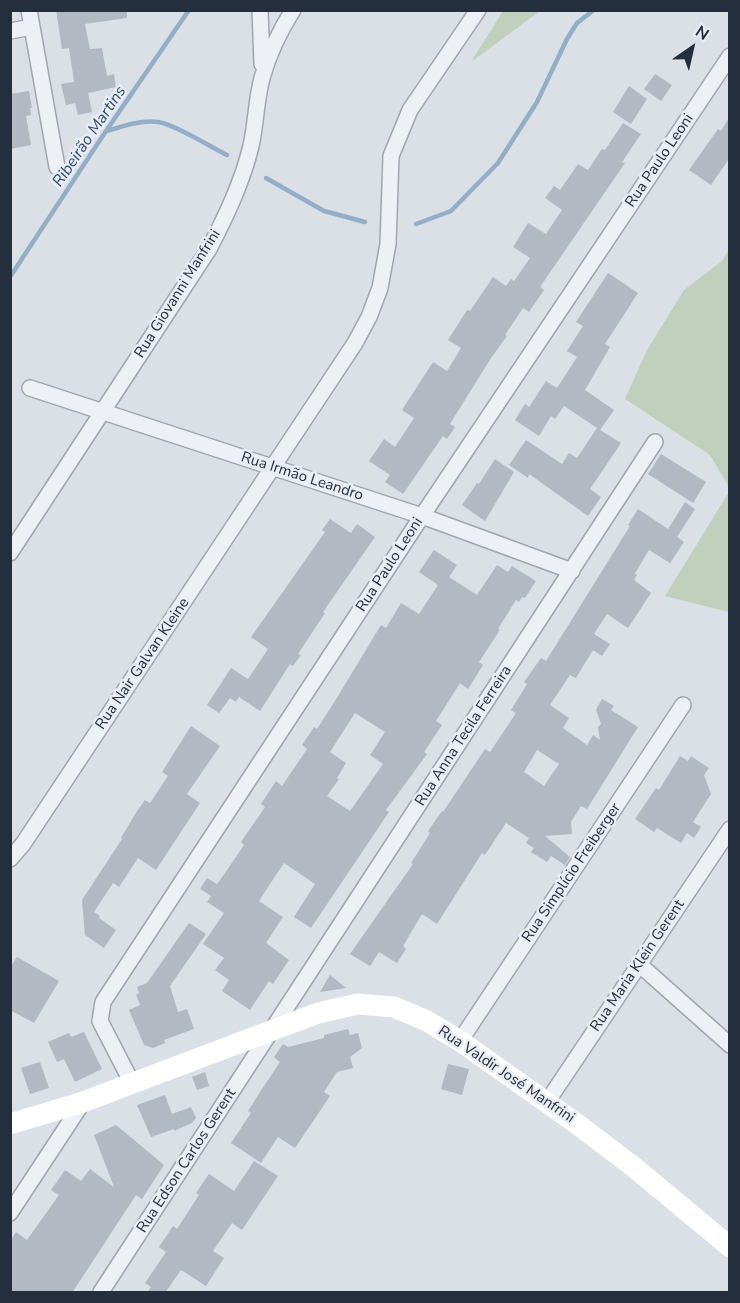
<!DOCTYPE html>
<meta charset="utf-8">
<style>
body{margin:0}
#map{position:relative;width:740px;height:1303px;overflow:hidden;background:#dbdfe6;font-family:"Nunito Sans",sans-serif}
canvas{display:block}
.frame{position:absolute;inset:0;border:12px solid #242e3c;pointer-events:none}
.north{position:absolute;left:662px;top:18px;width:60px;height:60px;-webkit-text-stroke:4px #eaeef4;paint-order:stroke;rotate:34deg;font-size:16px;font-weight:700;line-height:24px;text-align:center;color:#242e3c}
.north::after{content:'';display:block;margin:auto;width:21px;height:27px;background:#242e3c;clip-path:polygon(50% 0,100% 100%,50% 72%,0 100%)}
</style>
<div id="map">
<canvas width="740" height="1303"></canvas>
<div class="frame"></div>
<div class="north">N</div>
</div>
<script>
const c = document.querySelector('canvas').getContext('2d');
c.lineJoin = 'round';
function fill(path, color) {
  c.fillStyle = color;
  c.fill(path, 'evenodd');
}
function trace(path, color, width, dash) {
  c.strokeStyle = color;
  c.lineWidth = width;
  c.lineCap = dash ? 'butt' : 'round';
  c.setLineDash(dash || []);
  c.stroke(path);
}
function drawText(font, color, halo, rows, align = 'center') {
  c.font = font + ' "Nunito Sans",sans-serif';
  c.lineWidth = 5;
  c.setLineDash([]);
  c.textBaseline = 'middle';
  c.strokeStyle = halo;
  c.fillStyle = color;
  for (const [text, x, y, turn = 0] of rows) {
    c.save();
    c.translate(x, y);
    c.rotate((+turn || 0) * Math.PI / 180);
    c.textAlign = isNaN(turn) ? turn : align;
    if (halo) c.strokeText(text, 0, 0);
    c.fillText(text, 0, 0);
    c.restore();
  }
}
const green = new Path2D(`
 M503,11H540L471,62Z
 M729,249V487L710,455L625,399L647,350L684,290L722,261Z
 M729,492V612L665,596Z`);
const stream = new Path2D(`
 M107,131C123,126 140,120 158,122C174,124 211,147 227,155
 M266,178L324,211L365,222
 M416,224L451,211L498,163L537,102L567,39L577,23L594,10
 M10,277L106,131L189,10`);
const building = new Path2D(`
 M56,10H127V18L85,24L90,49L102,48L107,76L114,74L116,87L88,93L92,112L78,115L75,103L66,105L61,84L74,82L69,48L62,49Z
 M655,74L672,85L661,101L644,89Z
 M629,86L647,99L631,124L613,112Z
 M29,91L32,108H30L31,115L26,116L31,145L10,149V94Z
 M729,118V159L711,185L689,170L718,129L721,131Z
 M623,123L641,134L622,162L625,163L540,287L544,290L529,312L523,308L505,335L507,336L491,358L450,424L455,427L447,439L443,436L403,494L385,482L390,475L369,461L384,439L395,447L414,418L402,410L433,362L447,371L461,348L448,340L467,310L470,311L493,277L506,286L511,279L514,281L530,258L513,247L528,223L546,234L562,210L545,198L554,186L560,190L578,164L588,170L602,149L605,150Z
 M608,273L638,293L605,344L610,347L585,390L614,410L600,430L564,406L555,419L551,416L539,436L515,420L525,404L529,407L546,381L557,388L577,357L567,351L583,326L576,322Z
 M597,428L621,443L590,489L601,497L588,516L529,474L528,478L509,465L526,440L562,464L569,453L577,458Z
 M661,454L706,482L693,503L648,474Z
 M495,459L514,472L485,521L462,505L477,483L479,484Z
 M685,502L695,509L677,537L684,542L670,563L649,550L635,573L637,575L634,580L651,593L628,628L607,614L594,634L610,644L602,656L593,650L576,678L570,675L550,705L569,718L563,728L587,745L593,735L600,740L598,727L601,724L596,710L602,699L614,706L611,710L638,727L587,809L581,806L571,822L572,834L545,836L570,857L565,865L551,856L547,862L531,852L534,848L526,843L529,838L506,823L485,855L482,853L437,924L422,914L403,946L406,949L397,963L379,952L370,966L350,954L413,864L411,863L430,833L428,831L442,811L443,812L485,749L490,752L516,713L511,710L527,684L524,682L541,658L546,661L630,526L628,525L638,509L668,529ZM537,750L559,764L544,786L524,772Z
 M330,519L351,533L357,524L375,537L323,612L325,613L298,654L301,655L293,666L290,664L260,711L239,697L236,702L230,698L219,713L207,705L231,668L248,679L268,649L251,637L325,532L322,530Z
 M434,550L457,565L449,577L477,595L497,565L508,572L512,566L536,581L525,598L522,597L519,602L516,600L498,629L500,630L479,662L483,665L468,689L460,683L436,721L442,725L424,752L427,754L386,810L389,812L311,928L294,917L315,884L284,863L270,884L259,901L283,917L266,943L289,960L273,984L269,981L250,1010L222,991L229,980L215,970L224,958L203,944L224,913L207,902L211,896L200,889L207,878L217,884L225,873L244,845L241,842L265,807L261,804L276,781L282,786L307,749L302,745L314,727L317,729L335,701L381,625L386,628L401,603L419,614L438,585L419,572ZM355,713L385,732L370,755L383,764L350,811L327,796L339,779L337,778L346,763L330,752Z
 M191,726L220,746L187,794L200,803L156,870L138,858L119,887L113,883L94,912L100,916L99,918L116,930L104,948L85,935L82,900L122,839L121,838L137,811L145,800L150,803L168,776L162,772Z
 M680,756L688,761L691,756L709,768L704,775L711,794L693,822L701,827L694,838L687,833L681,843L657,828L654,832L635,819L656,788L659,790Z
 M189,923L206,934L170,986L178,1012L187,1009L194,1029L164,1040L165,1043L153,1048L144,1045L129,1010L140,1005L136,995L139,993L137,987L147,983Z
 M17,957L59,981L34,1023L10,1010V968Z
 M330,975L346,988L320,992Z
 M348,1029L350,1035L358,1033L362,1048L350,1057L353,1068L337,1072L324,1092L330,1096L295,1148L278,1137L261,1163L231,1143L251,1113L248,1111L262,1089L280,1062L274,1057L283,1044L288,1047L324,1038V1035Z
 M84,1032L102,1069L75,1082L64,1059L57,1062L48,1042L69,1033L71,1037Z
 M40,1062L49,1088L30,1094L21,1068Z
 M448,1064L469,1069L462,1095L441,1089Z
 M205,1072L209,1086L197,1090L192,1077Z
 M165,1095L172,1114L191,1107L196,1118L192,1123L174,1131V1129L151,1137L137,1105Z
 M116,1125L164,1165L142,1199L136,1195L72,1293H10V1241L16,1232L27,1240L59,1195L51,1190L65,1170L81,1181L90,1169L114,1187L94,1135Z
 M254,1161L278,1176L242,1230L232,1223L213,1251L224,1258L206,1286L181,1270L165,1293H147L151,1287L145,1283L166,1252L159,1247L173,1226L177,1229L199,1195L196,1193L209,1174L234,1191Z`);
const street = new Path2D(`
 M29,10L57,167
 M260,10L262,64
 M10,31L32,27
 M30,388L422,516L572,571
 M10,553L209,249C226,216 242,183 251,146C256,124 256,100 262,78C269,53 279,32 293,10
 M10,859L23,844L355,343L369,317L380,288L388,244L391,156L410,110L478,10
 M640,965L730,1045
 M460,1041L683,705
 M132,1083L100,1021L103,1002L422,516L730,56
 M547,1102L730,829
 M10,1213L83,1102
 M101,1292L655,442`);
const secondary = new Path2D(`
 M10,1124L83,1102L318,1013L358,1004L394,1007L427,1021L460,1041L577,1124L635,1168L730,1247`);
const streetNames = [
 ["Rua Paulo Leoni",660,161,-56],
 ["Rua Giovanni Manfrini",178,294,-58],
 ["Rua Irmão Leandro",302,477,18],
 ["Rua Paulo Leoni",390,565,-57],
 ["Rua Nair Galvan Kleine",143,664,-56],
 ["Rua Anna Tecila Ferreira",464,736,-57],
 ["Rua Simplício Freiberger",572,873,-56],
 ["Rua Maria Klein Gerent",638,966,-56],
 ["Rua Valdir José Manfrini",506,1075,34],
 ["Rua Edson Carlos Gerent",187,1161,-57]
];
const waterNames = [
 ["Ribeirão Martins",90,137,-56]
];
fill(green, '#c1d0bc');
trace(stream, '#94aec8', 4.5);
fill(building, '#b2b9c3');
trace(street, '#a0a6b0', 18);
trace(street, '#edf0f4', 15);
trace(secondary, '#fff', 21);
drawText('15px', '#242e3c', '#eaeef4', streetNames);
drawText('italic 16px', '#2d4d71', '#eaeef4', waterNames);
</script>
